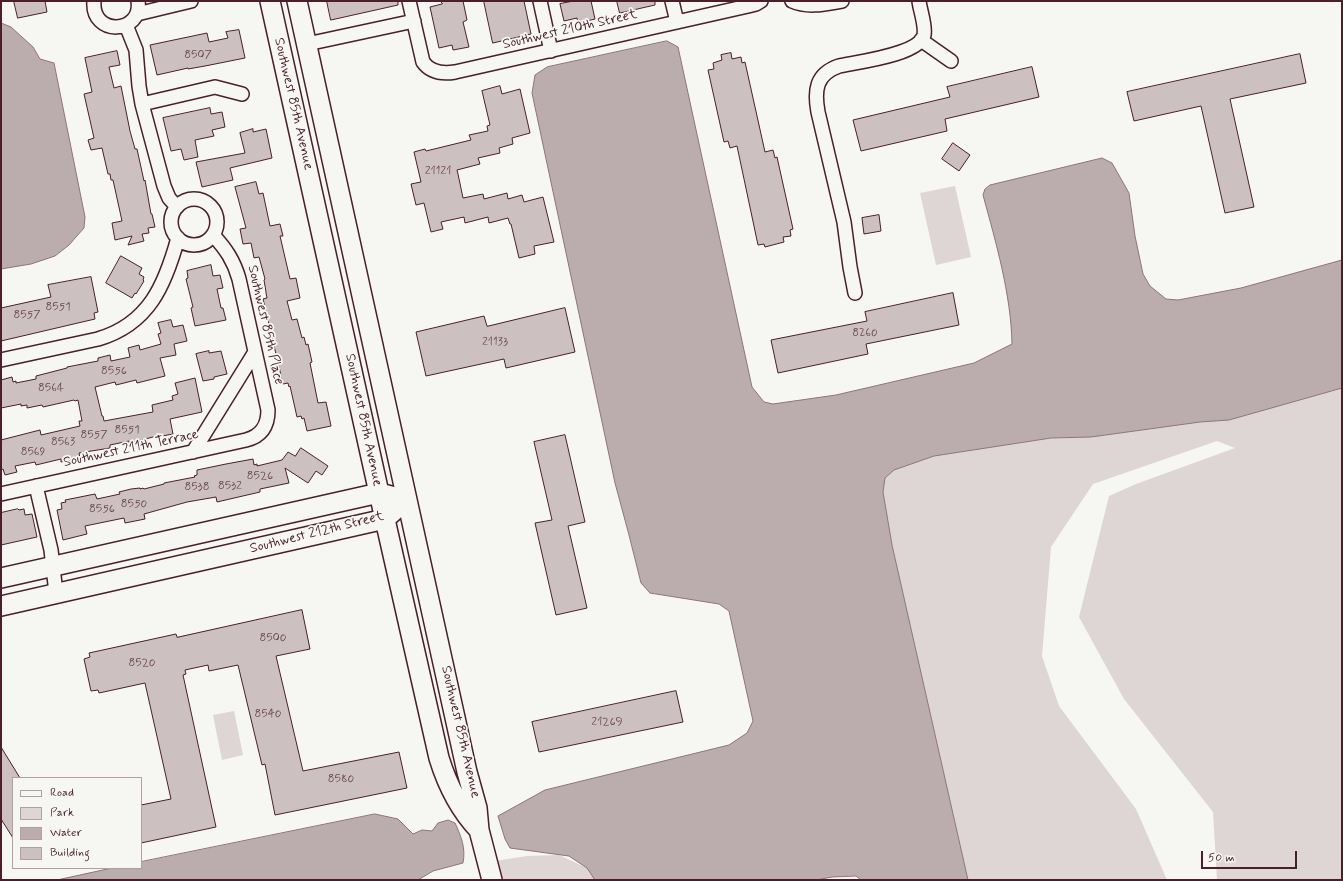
<!DOCTYPE html>
<style>
body{margin:0}
#map{position:relative;width:1343px;height:881px;overflow:hidden;background:#f6f6f2;font-family:Mynerve,sans-serif}
canvas{display:block}
.frame{position:absolute;inset:0;border:2px solid #4a1f2b;pointer-events:none}
.legend{position:absolute;left:12px;top:777px;width:130px;height:92px;box-sizing:border-box;background:#f6f6f2;border:1px solid #b1a0a2;margin:0;padding:5px 7px;list-style:none;font-size:12px;color:#4a1f2b}
.legend li{display:flex;align-items:center;gap:8px;height:20px}
.legend b{width:20px;border:1px solid #b1a0a2}
.scale{position:absolute;left:1201px;top:851px;width:96px;height:18px;box-sizing:border-box;border:2px solid #4a1f2b;border-top:0;padding-left:5px;font-size:12px;line-height:14px;white-space:nowrap;color:#4a1f2b;-webkit-text-stroke:3px #f6f6f2;paint-order:stroke}
</style>
<div id="map">
<canvas width="1343" height="881"></canvas>
<div class="frame"></div>
<ul class="legend">
<li><b style="height:5px;background:#f6f6f2"></b>Road</li>
<li><b style="height:11px;background:#ddd6d5"></b>Park</li>
<li><b style="height:11px;background:#bbadae"></b>Water</li>
<li><b style="height:11px;background:#ccc1c0"></b>Building</li>
</ul>
<div class="scale">50 m</div>
</div>
<script>
const c = document.querySelector('canvas').getContext('2d');
c.lineJoin = 'round';
function fill(path, color) {
  c.fillStyle = color;
  c.fill(path, 'evenodd');
}
function trace(path, color, width, dash) {
  c.strokeStyle = color;
  c.lineWidth = width;
  c.lineCap = dash ? 'butt' : 'round';
  c.setLineDash(dash || []);
  c.stroke(path);
}
function drawText(font, color, halo, rows, align = 'center') {
  c.font = font + ' Mynerve,sans-serif';
  c.lineWidth = 3.5;
  c.setLineDash([]);
  c.textBaseline = 'middle';
  c.strokeStyle = halo;
  c.fillStyle = color;
  for (const [text, x, y, turn = 0] of rows) {
    c.save();
    c.translate(x, y);
    c.rotate((+turn || 0) * Math.PI / 180);
    c.textAlign = isNaN(turn) ? turn : align;
    if (halo) c.strokeText(text, 0, 0);
    c.fillText(text, 0, 0);
    c.restore();
  }
}
const green = new Path2D(`
 M955,186L971,257L936,265L920,193Z
 M1342,388V880H1217L1213,812L1124,699L1079,617L1109,496L1136,484L1235,448L1217,441L1093,484L1051,547L1042,656L1059,706L1136,809L1167,880H968L892,545L883,492L885,478L894,470L934,456L1051,438L1091,437L1200,422L1229,420Z
 M234,711L243,755L222,760L213,715Z
 M559,855L587,868L596,880H499L495,861L527,856Z`);
const water = new Path2D(`
 M1,23L11,27L33,47L40,59L54,63L85,217L84,228L69,245L55,256L31,264L1,269Z
 M667,41L678,47L752,387L764,402L773,404L836,395L974,363L1012,344C1011,294 996,243 983,195L985,189L990,185L1102,158L1112,163L1129,193L1135,236L1143,274L1150,286L1166,299L1178,300L1241,288L1342,260V388L1229,420L1200,422L1091,437L1051,438L934,456L894,470L885,478L883,492L892,545L968,880H861L856,876L832,877L816,880H595L587,868L569,856L510,848L505,839L498,816L545,790L729,745L747,733L753,721L729,611L719,604L650,593L641,583L629,535L615,483L532,93L535,75L547,67Z
 M375,814L398,819L413,834L422,830L432,831L438,823L448,820L455,823C461,836 466,848 463,863L433,871L418,880H57L112,868H141V862Z`);
const building = new Path2D(`
 M14,1H45L47,12L18,18Z
 M327,1H398V5L331,20Z
 M441,1H463L467,20L463,22L469,47L453,50L452,45L439,48L430,7L442,4Z
 M484,1H524L531,34L493,43Z
 M574,1H591L595,19L578,23L577,18L564,21L560,4Z
 M617,1H655V5L620,13Z
 M239,30L245,58L205,66L188,69V68L157,75L150,45L207,33L209,42L228,38L226,32Z
 M117,51L120,65L109,67L114,88L121,86L130,131L135,149H137L144,181L145,180L151,214H152L155,227L148,228L149,233L142,234L144,241L128,245L132,236L115,240L112,223L122,221L113,180H111L110,174H108L102,148L91,150L88,140L94,138L84,94L92,92L85,58Z
 M731,53L732,59L741,57L742,63L745,62L765,152L773,150L775,158L777,157L793,229L790,230L791,236L783,237L784,242L765,247L764,244L758,245L737,146L730,148L728,141L724,142L708,70L714,69L713,63L722,60L721,55Z
 M1300,54L1306,83L1230,99L1254,207L1225,213L1201,106L1134,121L1127,92Z
 M1032,67L1039,97L945,119L947,131L861,151L853,120L950,97L947,87Z
 M500,86L502,94L520,89L530,133L512,138L513,144L499,148L500,153L478,158L480,164L457,170L458,174L463,198L483,194L484,199L507,193L508,199L522,195L524,202L543,197L554,242L534,246L535,254L519,258L511,224H510L508,218L489,223L488,217L465,223L464,217L441,222L443,229L431,232L424,203L416,205L411,184L421,182L414,152L425,149L426,151L471,140L469,135L488,131L487,126L490,125L482,91Z
 M210,108L211,114L222,112L225,127L212,130L214,136L195,140L198,157L184,160L181,149L171,151L163,118Z
 M253,129V132L266,129L272,158L230,168L233,180L202,187L196,162L245,153L240,133Z
 M953,143L970,155L959,171L942,159Z
 M256,182L259,194L263,193L270,226L280,224L283,236H280L290,279L296,278L300,298L287,301L292,320L297,319L302,338L304,337L306,345L308,344L312,362L310,363L318,403L326,402L331,426L307,431L304,418L302,419L301,416L297,417L290,386L289,387L288,383L283,384L263,299L267,298L266,293V292L264,280L265,279L259,257L254,258L251,243L243,244L240,229L246,228L235,187Z
 M879,215L881,231L864,234L862,218Z
 M121,256L142,268L139,274L144,277L143,280L144,281L136,294L135,293L132,298L106,283Z
 M211,265L213,276L220,275L223,288L217,289L221,308H223L226,320L195,326L191,308L193,307L186,279L188,278L187,271Z
 M91,277L98,312L94,313L95,319L1,341V308L51,297L48,285Z
 M953,293L959,325L866,344L868,354L778,373L771,340L867,321L865,312Z
 M565,308L575,352L506,368L504,359L426,376L416,332L484,316L487,326Z
 M171,320L173,327L183,325L187,341L174,344L176,355L160,358L165,376L137,383L136,380L116,385L115,382L95,387L102,416H103L104,421L153,412L152,405L173,400L172,396L178,394L175,383L195,378L202,412L170,419L173,434L162,436L161,435L129,443V441L110,445V448L79,453L80,458L61,462V459L36,465L35,462L15,466L17,472L5,475L3,469L1,470V440L40,430L41,435L80,426L79,421H82L78,400L75,401L74,400L43,407L42,405L27,408V405L21,406V404L1,408V380L12,377L13,382L16,381V383L36,379V376L67,368V367L98,361V358L110,355L111,361L130,357L128,348L139,345L140,350L161,344L158,334L161,333L158,323Z
 M209,351V353L221,351L227,374L214,377V379L203,381L196,354Z
 M565,435L585,522L568,526L587,608L556,615L535,523L552,520L534,442Z
 M301,448L328,466L322,475L316,471L308,483L285,468L289,483L260,489V492L217,502L216,497L187,502L144,514L145,519L125,523L124,518L85,526L87,534L63,540L57,510L62,509L61,503L66,502L65,500L95,494L97,499L120,494L119,492L131,489L140,488V489L143,488L144,489L164,484V483L195,477L194,476L197,475V470L226,464L253,459L254,465L257,464V466L282,460L288,452L295,456Z
 M18,509L19,510L24,509L25,515L32,514L37,537L1,545V513Z
 M302,610L310,649L276,656L303,771L399,752L407,788L275,815L265,764L262,765L238,665L209,671L208,665L185,670L186,674L183,675L216,827L141,843V805L171,799L145,683L99,693L98,690L91,691L84,659L90,657L89,653L176,634L177,637Z
 M676,691L683,722L539,752L532,722Z
 M1,747L20,778H13V838L1,819Z`);
const street = new Path2D(`
 M94,1C91,37 143,34 138,1
 M409,1L423,62C431,73 443,74 455,72L748,6L756,4L761,1
 M540,1L551,51
 M672,1L677,22
 M792,1C808,8 825,4 842,1
 M137,14L191,1
 M126,25L136,50L139,86L142,104L164,186L169,198L177,207
 M921,40L951,61
 M307,44L414,21
 M142,104L215,87L242,94
 M171 222a23 23 0 1 1 46 0a23 23 0 1 1-46 0Z
 M855,293L850,267L844,222L818,112C814,90 816,74 839,66C857,62 919,55 924,35C926,26 920,10 919,1
 M1,360L98,339C149,324 165,285 178,238
 M193,452L255,352
 M36,486L51,550L56,593
 M1,494L246,440C262,436 268,425 268,410L239,279C234,261 226,249 213,235`);
const secondary = new Path2D(`
 M270,1L379,493L439,758C447,784 460,810 479,830
 M297,1L467,772L477,808L479,830L492,880
 M1,578L379,493L391,496
 M1,606L385,519L394,511`);
const numberNames = [
 ["8507",198,55],
 ["21121",438,171],
 ["8551",58,307],
 ["8557",27,315],
 ["8260",865,333],
 ["21133",495,342],
 ["8556",114,371],
 ["8564",51,388],
 ["8551",127,430],
 ["8557",94,435],
 ["8563",63,442],
 ["8569",33,452],
 ["8526",260,476],
 ["8532",230,486],
 ["8538",197,487],
 ["8550",134,504],
 ["8556",102,509],
 ["8500",273,638],
 ["8520",142,663],
 ["8540",268,714],
 ["21269",607,722],
 ["8580",341,779]
];
const streetNames = [
 ["Southwest 210th Street",570,30,-13],
 ["Southwest 85th Avenue",293,104,77],
 ["Southwest 85th Place",265,325,77],
 ["Southwest 85th Avenue",363,420,78],
 ["Southwest 211th Terrace",131,449,-12],
 ["Southwest 212th Street",317,533,-14],
 ["Southwest 85th Avenue",460,732,77]
];
fill(green, '#ddd6d5');
fill(water, '#bbadae');
trace(water, '#8e747a', 1);
fill(building, '#ccc1c0');
trace(building, '#4a1f2b', 1);
trace(street, '#4a1f2b', 16);
trace(secondary, '#4a1f2b', 22);
trace(street, '#f6f6f2', 13);
trace(secondary, '#f6f6f2', 19);
drawText('12px', '#6a4850', null, numberNames);
drawText('14px', '#4a1f2b', '#f6f6f2', streetNames);
</script>
